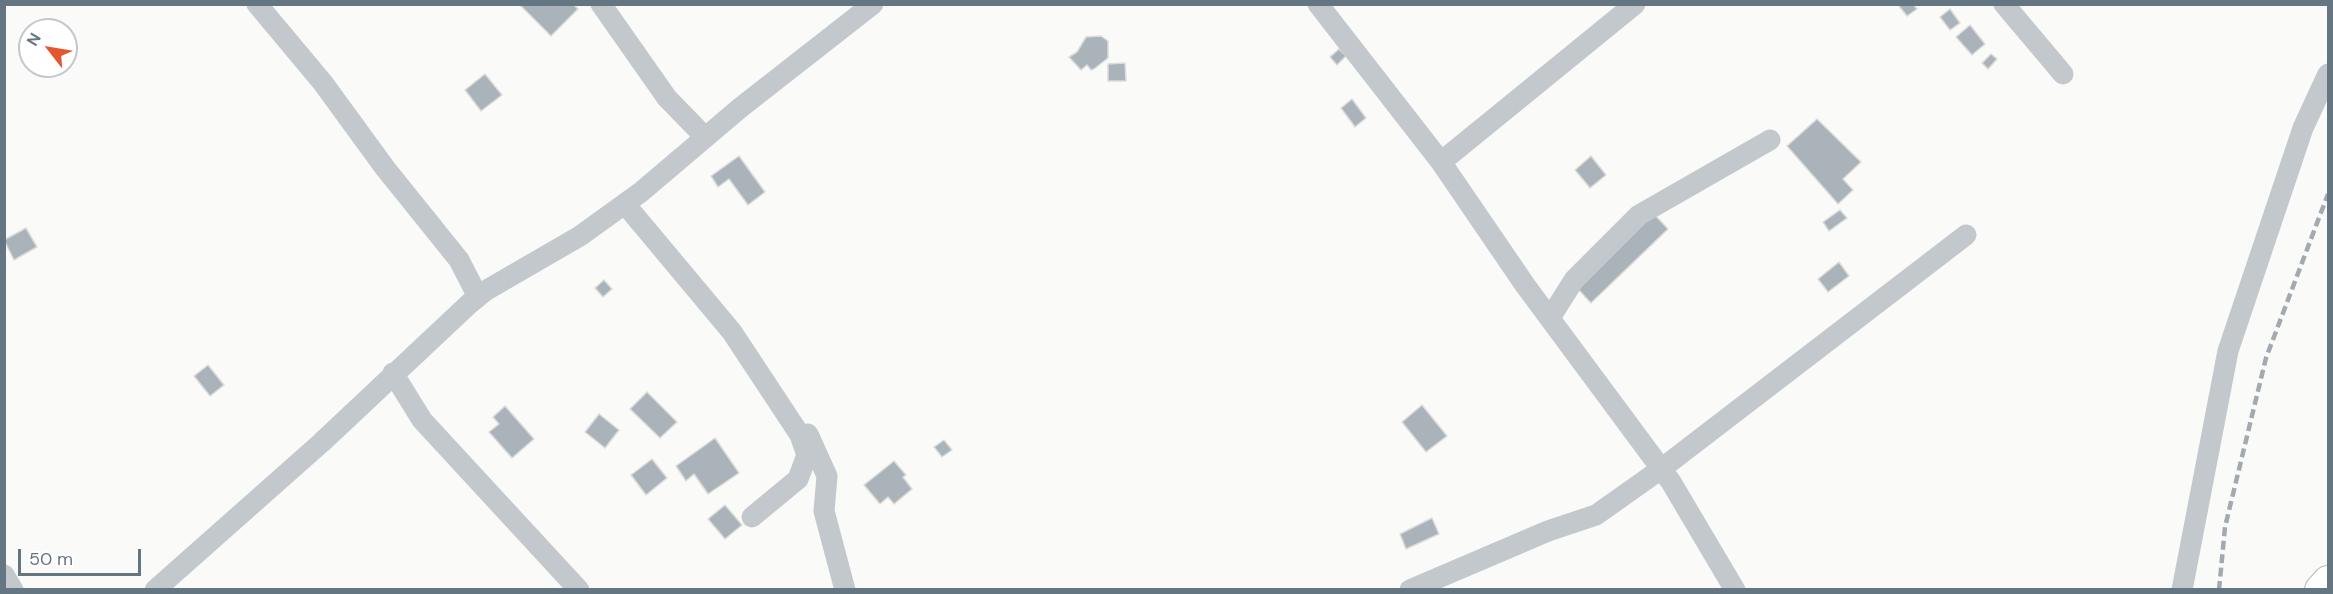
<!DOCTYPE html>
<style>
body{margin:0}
#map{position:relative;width:2333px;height:594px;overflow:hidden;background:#fafaf8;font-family:"DM Sans",sans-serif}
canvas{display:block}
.frame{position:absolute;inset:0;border:6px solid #657683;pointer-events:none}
.north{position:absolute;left:18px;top:18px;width:60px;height:60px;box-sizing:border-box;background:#fff;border:2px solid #c1c8cd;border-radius:50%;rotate:301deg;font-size:16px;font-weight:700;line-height:24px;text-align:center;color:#657683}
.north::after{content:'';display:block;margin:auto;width:21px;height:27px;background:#e4572e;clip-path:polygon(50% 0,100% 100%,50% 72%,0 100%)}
.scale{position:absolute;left:18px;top:549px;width:123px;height:27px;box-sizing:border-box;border:3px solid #657683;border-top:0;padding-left:8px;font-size:18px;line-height:21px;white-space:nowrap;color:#657683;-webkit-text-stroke:4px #fff;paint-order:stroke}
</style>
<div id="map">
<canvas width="2333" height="594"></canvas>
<div class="frame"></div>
<div class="north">N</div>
<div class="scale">50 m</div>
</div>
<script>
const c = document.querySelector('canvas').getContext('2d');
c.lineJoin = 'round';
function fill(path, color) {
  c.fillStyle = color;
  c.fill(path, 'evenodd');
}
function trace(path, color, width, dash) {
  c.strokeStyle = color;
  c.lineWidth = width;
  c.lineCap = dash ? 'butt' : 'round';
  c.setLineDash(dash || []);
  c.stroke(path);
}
const building = new Path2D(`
 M519,4H573L578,9L551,36Z
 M1900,4H1913L1917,9L1907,16L1899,6Z
 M1950,9L1960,23L1950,30L1940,17Z
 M1970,25L1985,44L1972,55L1956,37Z
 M1101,36L1108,41V58L1094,69L1091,70L1087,65L1081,70L1069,57L1077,52L1086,37Z
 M1339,49L1346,56L1337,65L1330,57Z
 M1991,54L1997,59L1988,69L1982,63Z
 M1125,63L1126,81H1108V64Z
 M485,74L502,95L481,111L465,90Z
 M1352,99L1366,118L1355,127L1341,108Z
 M1817,119L1861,162L1843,179L1853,190L1838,204L1787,146Z
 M739,156L765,192L748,205L729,179L718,187L711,176Z
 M1591,156L1606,175L1590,188L1575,170Z
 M1840,210L1847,218L1829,231L1823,222Z
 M1653,213L1668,229L1591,303L1576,287Z
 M26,228L37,247L14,260L4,240Z
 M1839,262L1849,276L1828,292L1818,279Z
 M604,280L612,289L603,297L595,288Z
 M208,365L224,385L210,396L194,376Z
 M647,392L677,422L660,438L630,409Z
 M1422,405L1447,436L1426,452L1402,422Z
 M505,406L534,439L512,458L489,432L499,424L493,417Z
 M599,414L619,430L605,448L585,432Z
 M715,438L739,473L708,494L694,474L686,481L676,466Z
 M944,440L952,450L942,457L934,447Z
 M652,459L667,478L646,495L631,475Z
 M894,461L906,475L903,477L912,489L894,504L888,497L880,504L864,485Z
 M725,505L742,525L725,539L708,519Z
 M1432,518L1439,534L1406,549L1400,534Z`);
const minor = new Path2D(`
 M257,4L323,83L385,168L459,260L478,297
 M601,4L667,98L705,137
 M1318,4L1441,162L1525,285L1671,482L1735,590
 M2004,4L2063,74
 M1441,162L1635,4
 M625,204L732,332L800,435L807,455L798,479L752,517
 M1550,318L1574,280L1639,215L1770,140
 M393,373L422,420L579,590
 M808,434L827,476L824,511L845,590
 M4,575L13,590
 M155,590L321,443L469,304L485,291L580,236L641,192L740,108L873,4
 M1410,590L1548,531L1596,515L1661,469L1966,235
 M2182,590L2228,351L2303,128L2328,74`);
const highway = new Path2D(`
 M2320,590L2328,581`);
const rail = new Path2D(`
 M2219,590L2225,527L2266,358L2328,194`);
fill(building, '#aab3b9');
trace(building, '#dcdcda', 1.5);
trace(highway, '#b4b9bd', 32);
trace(minor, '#c3c8cc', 21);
trace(highway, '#fff', 30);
trace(rail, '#a2aab0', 4.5, [9, 4.5]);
</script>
